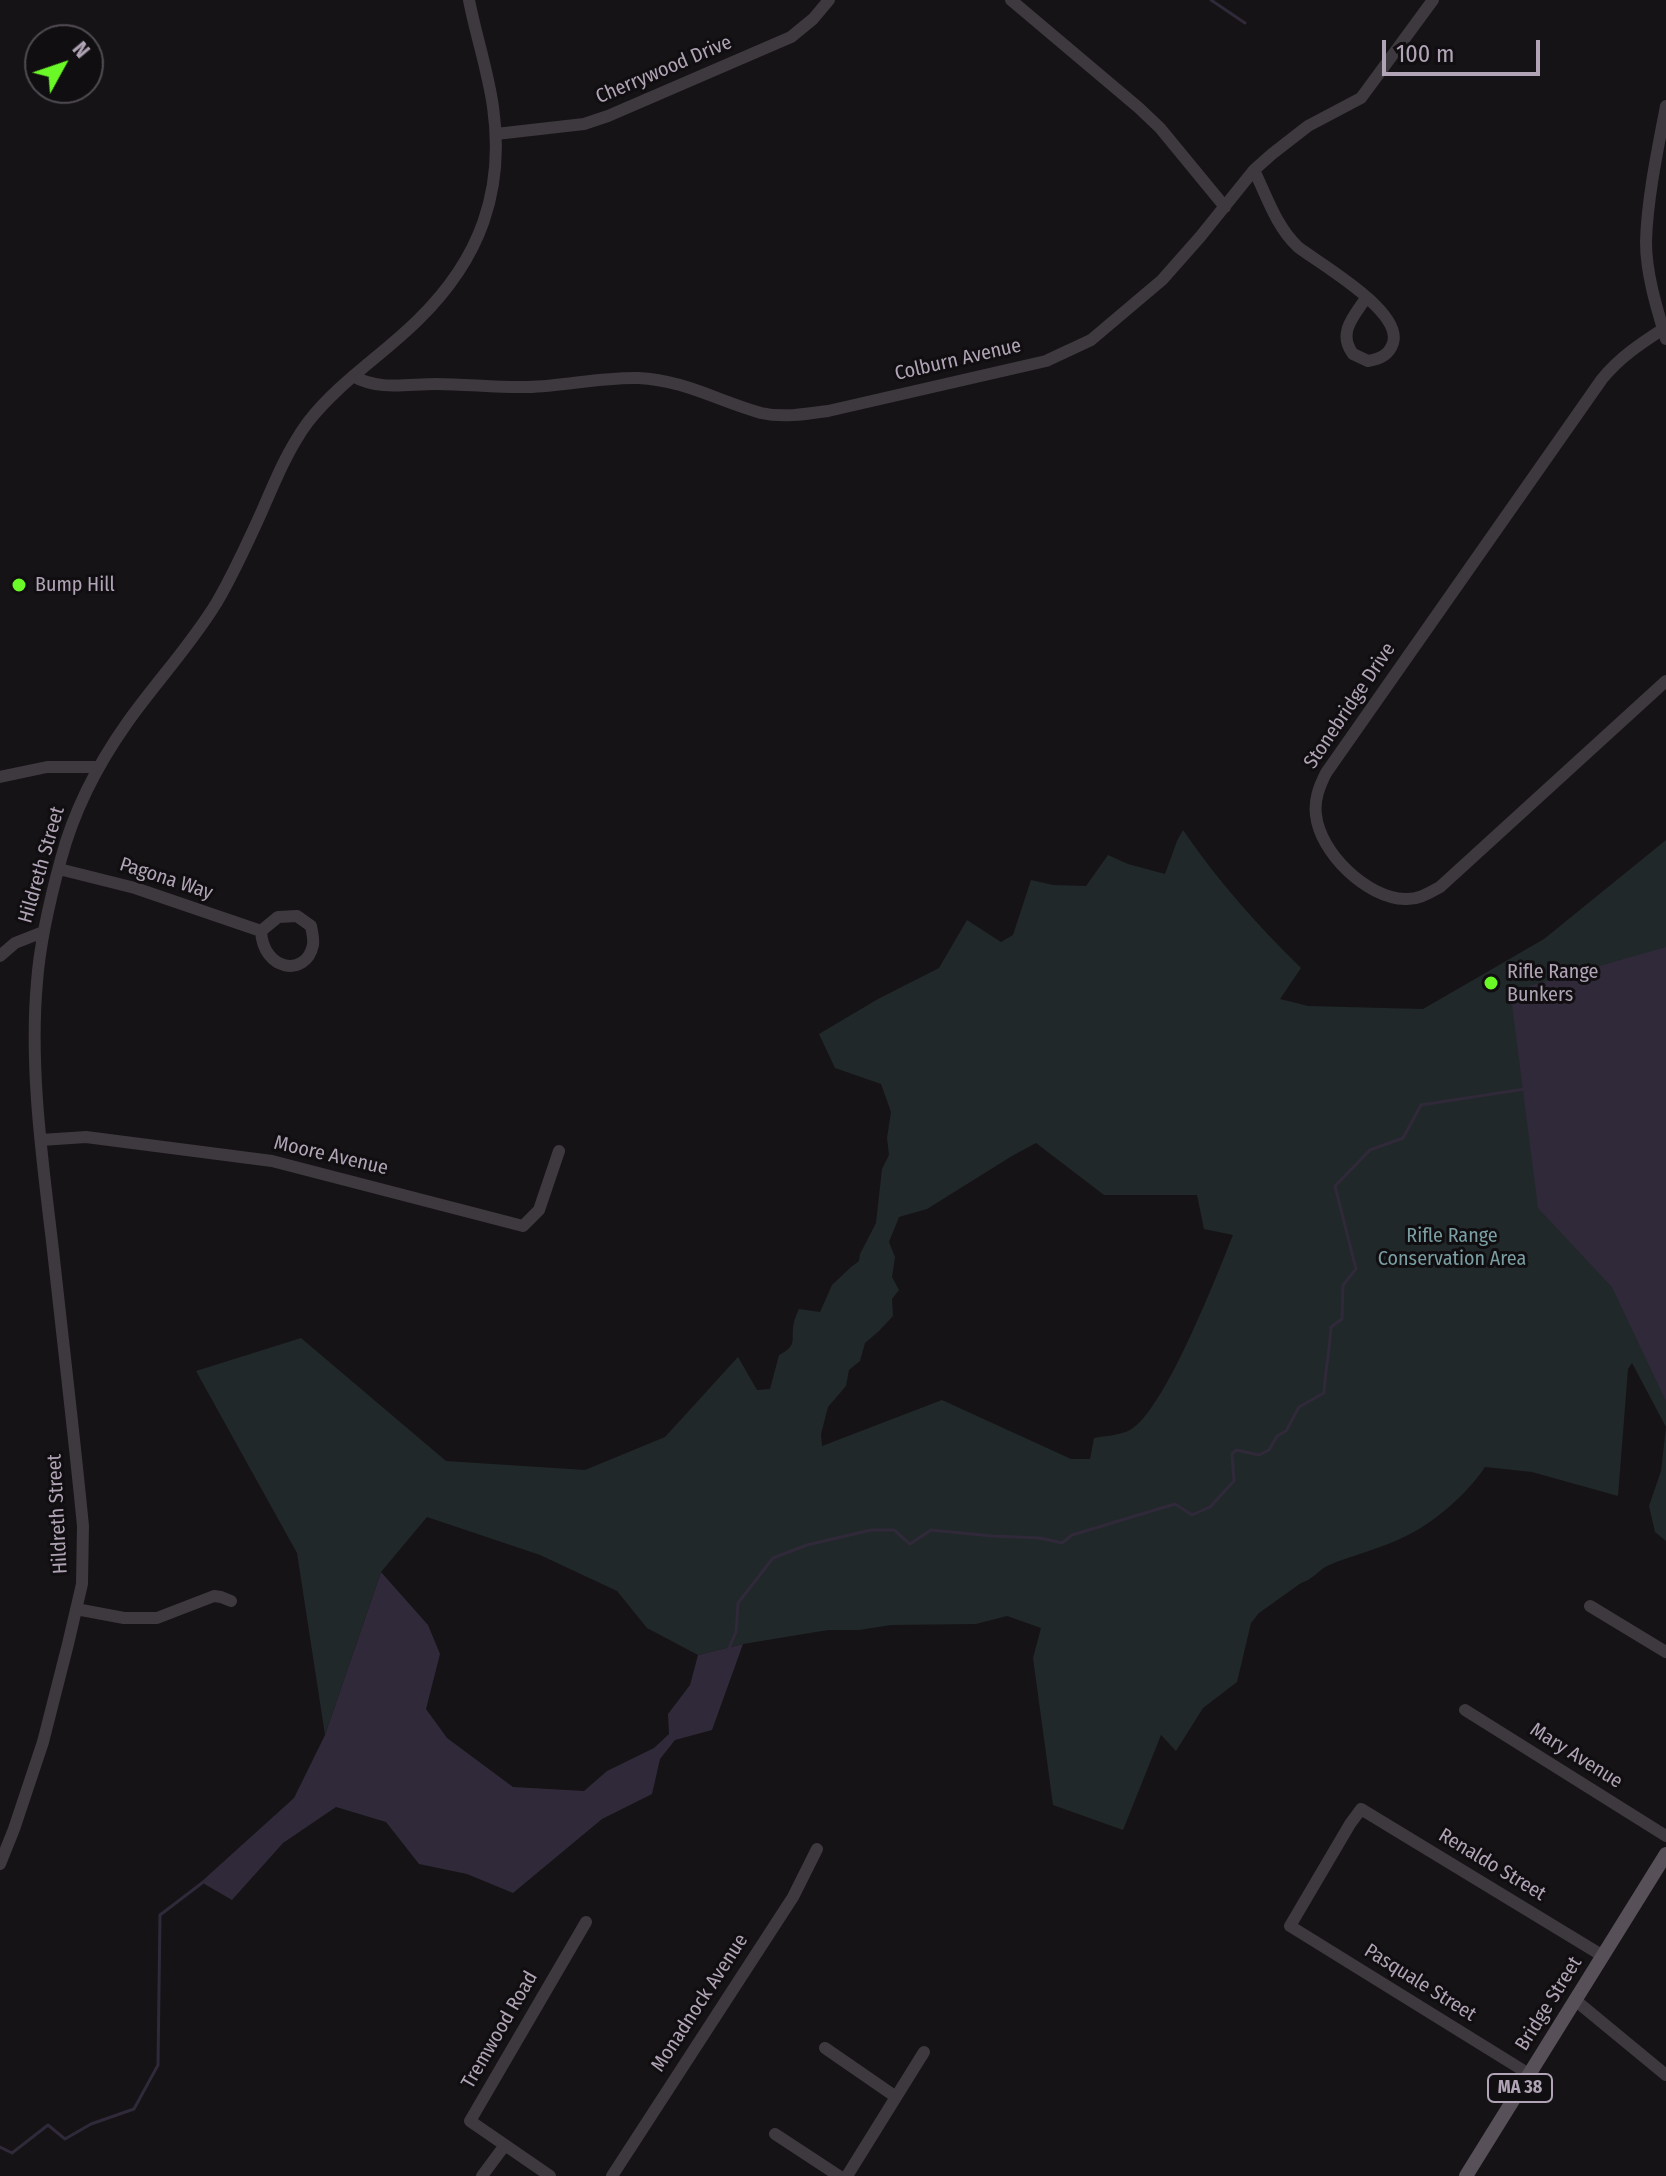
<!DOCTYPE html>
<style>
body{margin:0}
#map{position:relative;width:1666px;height:2176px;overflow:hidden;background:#151315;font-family:"Fira Sans Condensed",sans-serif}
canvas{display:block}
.north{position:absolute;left:24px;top:24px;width:80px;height:80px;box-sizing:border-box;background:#100e10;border:2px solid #504a52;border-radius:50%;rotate:50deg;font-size:22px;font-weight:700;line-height:32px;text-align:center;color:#b0a4b6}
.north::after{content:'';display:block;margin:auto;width:28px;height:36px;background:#6af827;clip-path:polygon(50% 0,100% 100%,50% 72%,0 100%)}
.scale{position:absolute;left:1382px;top:40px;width:158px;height:36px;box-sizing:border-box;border:4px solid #b0a4b6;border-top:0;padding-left:10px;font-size:24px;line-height:28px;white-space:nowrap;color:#b0a4b6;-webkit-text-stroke:6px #100e10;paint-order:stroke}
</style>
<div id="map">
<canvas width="1666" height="2176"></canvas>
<div class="north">N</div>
<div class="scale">100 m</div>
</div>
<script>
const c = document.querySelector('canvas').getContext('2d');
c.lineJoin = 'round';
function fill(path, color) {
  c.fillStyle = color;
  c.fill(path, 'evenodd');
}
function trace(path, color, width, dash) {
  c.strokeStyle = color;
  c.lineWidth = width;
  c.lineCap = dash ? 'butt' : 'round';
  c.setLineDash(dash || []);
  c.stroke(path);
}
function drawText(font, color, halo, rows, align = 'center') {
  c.font = font + ' "Fira Sans Condensed",sans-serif';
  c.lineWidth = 6;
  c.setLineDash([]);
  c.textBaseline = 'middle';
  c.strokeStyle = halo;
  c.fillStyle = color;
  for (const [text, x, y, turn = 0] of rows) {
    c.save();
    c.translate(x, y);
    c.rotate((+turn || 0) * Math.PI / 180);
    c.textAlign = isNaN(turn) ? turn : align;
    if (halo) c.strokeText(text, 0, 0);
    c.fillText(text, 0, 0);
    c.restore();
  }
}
const green = new Path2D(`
 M1183,830C1217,880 1258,926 1301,968L1280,999L1308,1006L1423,1009L1544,939L1666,840V1541L1655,1532L1649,1506L1661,1471L1666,1427L1632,1363L1628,1369L1618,1496L1532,1472L1485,1467C1468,1493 1433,1524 1404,1537C1380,1549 1352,1555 1327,1566C1318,1571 1312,1580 1301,1583L1259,1613L1251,1623L1237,1682L1203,1708L1176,1751L1161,1735L1123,1830L1053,1805L1033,1658L1041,1628L1007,1616L976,1624L891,1625L859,1630H828L743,1644L698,1655L647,1628L617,1591L540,1555L427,1517L381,1572L325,1735L297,1553L196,1371L301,1338L446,1461L585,1470L665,1437L738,1357L757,1390L770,1389L779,1355C799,1345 790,1339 794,1322C795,1318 797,1313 799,1309L820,1312L832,1285L851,1267L859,1261L860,1254L876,1223L882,1169L889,1155L887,1138L891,1112L881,1084L835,1068L819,1034L878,999L939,968L967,920L1001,942L1013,935L1031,880L1053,885L1086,886L1108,855L1128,864L1165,874L1177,841ZM1036,1143L1104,1195H1197L1204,1229L1233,1235C1217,1275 1164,1412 1130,1430C1121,1435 1105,1436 1094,1438L1090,1459H1071L942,1400L822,1446L821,1434L828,1407L846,1386L849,1370L860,1361L865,1343L879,1331L893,1316L892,1299L899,1290L892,1277L895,1257L889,1242L899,1217L927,1209L1012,1156Z`);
const water = new Path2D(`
 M1666,947V1401L1612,1287L1538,1208L1512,1004L1519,989Z
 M381,1572L428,1625L440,1654L426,1709L447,1738L513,1787L584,1791L607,1771L654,1748L669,1734L668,1714L690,1685L698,1655L743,1644L712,1730L675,1740L660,1759L652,1794L602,1819L513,1893L467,1874L419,1864L386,1822L336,1807L283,1843L232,1900L201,1882L294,1798L325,1735Z`);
const stream = new Path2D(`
 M1211,0L1245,23
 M729,1648L736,1632L738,1603L773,1558L807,1545L871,1530H894L910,1544L931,1530L992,1536L1040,1538L1062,1543L1072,1535L1175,1504L1192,1515L1210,1507L1234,1481L1232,1454L1236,1450L1259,1455L1269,1450L1277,1436L1286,1431L1299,1407L1324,1393C1325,1371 1330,1349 1331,1327L1342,1319L1343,1285L1356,1269L1335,1186L1370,1150L1403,1138L1421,1105L1525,1089
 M0,2147L12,2153L48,2125L65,2139L91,2124L134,2109L158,2065L160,1915L202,1883`);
const minor = new Path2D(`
 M1011,0L1139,108L1160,128L1225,207
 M1666,106C1658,147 1647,200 1646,242C1646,274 1657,309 1666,339
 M496,134L584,124L608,116L791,37L813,19L829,0
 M1254,170C1267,197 1276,226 1298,247C1320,264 1403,311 1393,343C1389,355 1380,359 1368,361L1353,354C1337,333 1354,316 1366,298
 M1663,329C1640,344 1620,357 1602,379L1326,773C1319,787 1314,800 1316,815C1320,853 1367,898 1405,899C1418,900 1429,893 1440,887L1666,681
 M353,376C379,391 407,384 436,384C467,384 498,388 528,387C565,386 601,377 638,378C684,380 718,401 761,413C783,418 807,414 828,411L1046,361L1091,340L1162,280L1200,237L1254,170L1272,154L1308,126L1361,98L1433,0
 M0,777L47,767H99
 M59,869L135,888L261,931L278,917L297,916L311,926C312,932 314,938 313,945C306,978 263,971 261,931
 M0,956L15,943L43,932
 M41,1140L86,1137L272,1161L523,1226L539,1210L559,1151
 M1590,1606L1666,1652
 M76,1609L124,1618H157L214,1596L221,1597L231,1601
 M1465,1710L1666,1836
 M0,1864L14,1829L43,1742L68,1644L82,1584L83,1526C74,1434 63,1342 53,1250C43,1164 29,1069 37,982C40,940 50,899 61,859C74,810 98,764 127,723C156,682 191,645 217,602C234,573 248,542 262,511C275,481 288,449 308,422C339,382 383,355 419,319C480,259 505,191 493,107C488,71 476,36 469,0
 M1575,2000L1666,2075
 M825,2048L896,2097
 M1529,2074L1290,1926L1350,1824L1361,1809L1603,1956
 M775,2134L839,2176
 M482,2176L505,2145
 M550,2176L470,2121L586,1922
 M612,2176L793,1897L817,1849
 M847,2176L924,2052`);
const major = new Path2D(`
 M1466,2176L1666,1854`);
const markers = [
 [19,585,8,"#6af827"],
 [1491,983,8,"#6af827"]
];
const shields = [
 [1520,2088,64]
];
const shieldNames = [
 ["MA 38",1520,2088]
];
const streetNames = [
 ["Cherrywood Drive",664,70,-23],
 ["Colburn Avenue",958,360,-13],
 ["Stonebridge Drive",1350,706,-56],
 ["Hildreth Street",42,865,-74],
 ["Pagona Way",166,879,18],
 ["Moore Avenue",331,1156,13],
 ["Hildreth Street",58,1514,-93],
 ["Mary Avenue",1576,1756,32],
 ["Renaldo Street",1492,1865,31],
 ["Pasquale Street",1420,1983,32],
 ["Monadnock Avenue",700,2003,-57],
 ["Bridge Street",1549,2004,-58],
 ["Tremwood Road",500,2030,-60]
];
const poiNames = [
 ["Bump Hill",35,585],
 ["Rifle Range",1507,972],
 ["Bunkers",1507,995]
];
const parkNames = [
 ["Rifle Range",1452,1236],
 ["Conservation Area",1452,1259]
];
fill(green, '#21282a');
fill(water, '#302939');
trace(stream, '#302939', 3);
trace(minor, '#3e383f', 12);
trace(major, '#575059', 14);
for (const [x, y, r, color] of markers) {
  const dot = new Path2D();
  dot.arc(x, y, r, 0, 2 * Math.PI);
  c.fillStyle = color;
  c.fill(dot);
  trace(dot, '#100e10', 3);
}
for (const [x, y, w] of shields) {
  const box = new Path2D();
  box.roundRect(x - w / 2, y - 14, w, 28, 6);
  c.fillStyle = '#100e10';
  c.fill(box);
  trace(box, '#b0a4b6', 2);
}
drawText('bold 18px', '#b0a4b6', null, shieldNames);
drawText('20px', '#b0a4b6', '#100e10', streetNames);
drawText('20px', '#b0a4b6', '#100e10', poiNames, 'left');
drawText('20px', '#7a9ea2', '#100e10', parkNames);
</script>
